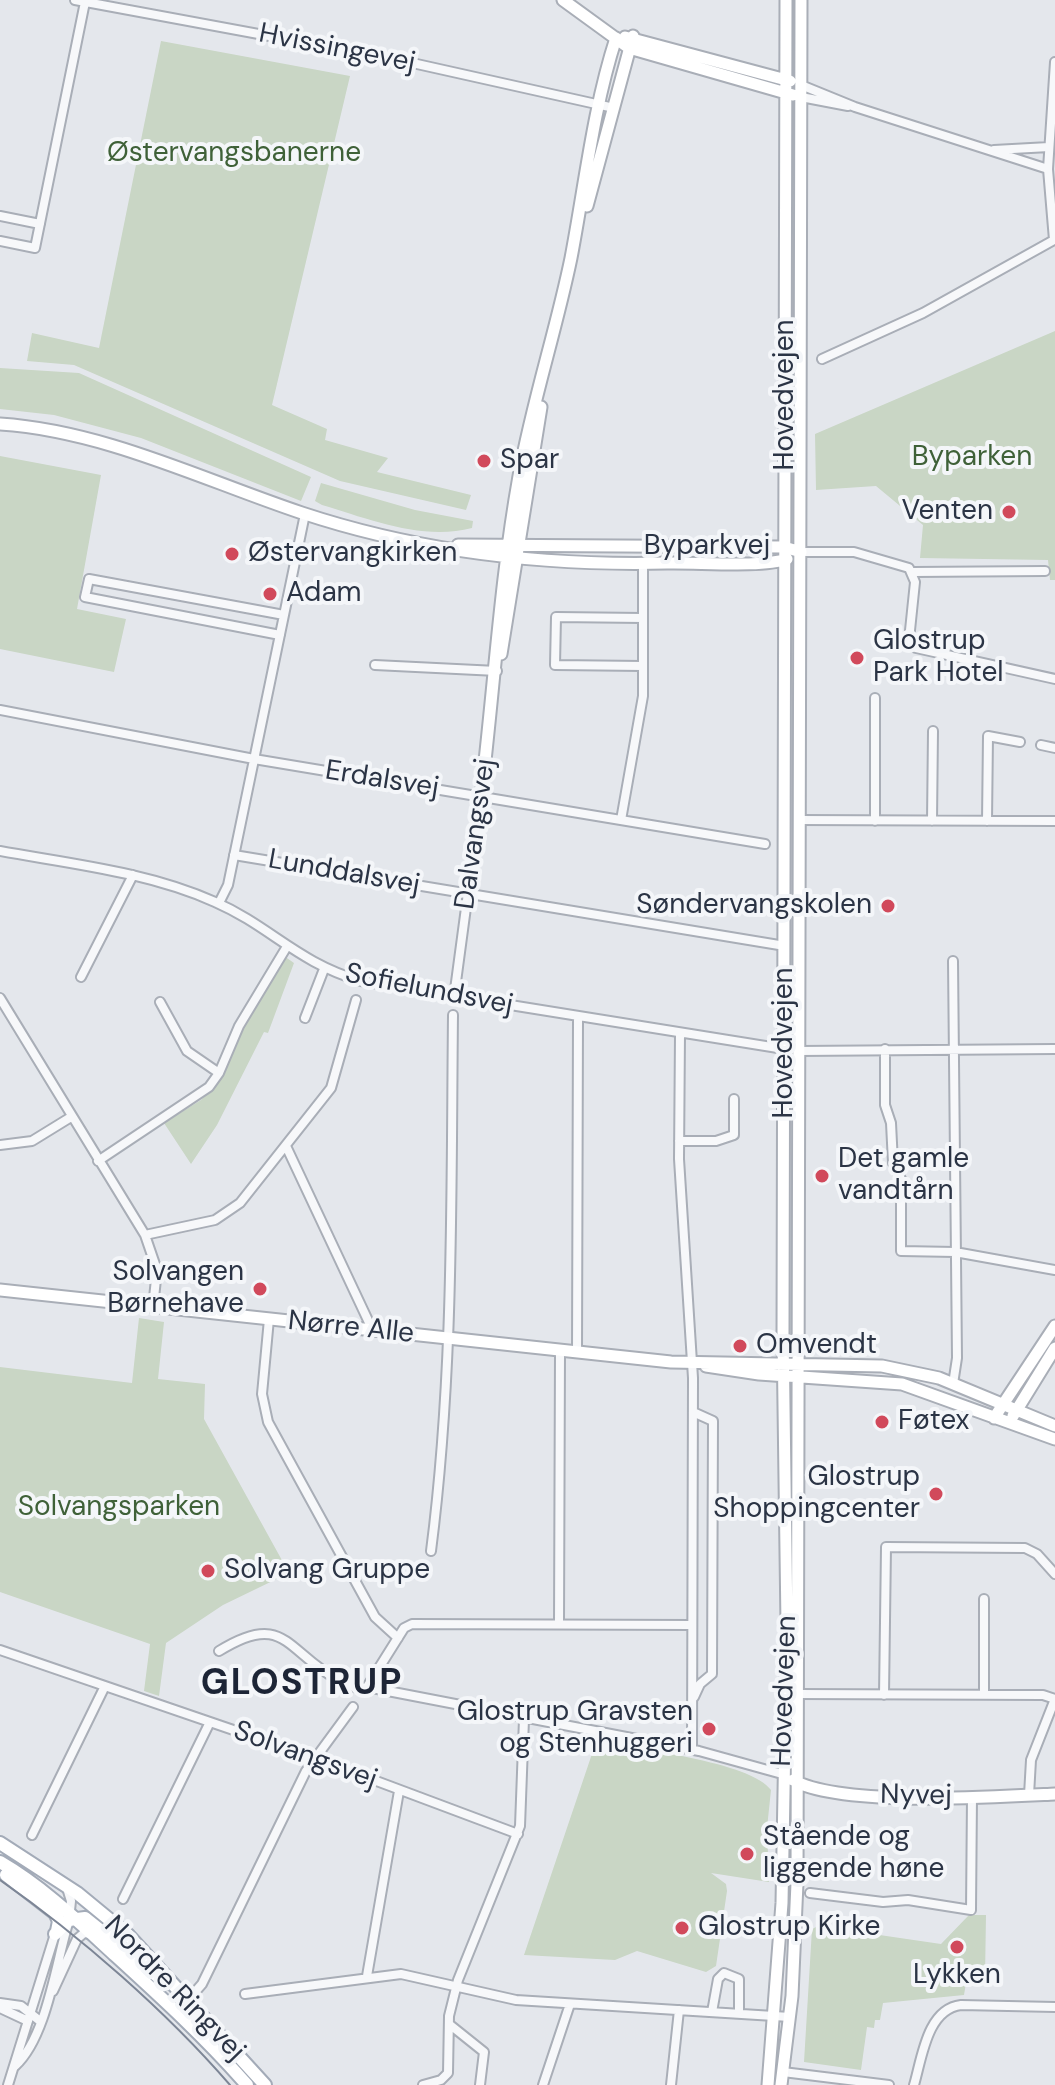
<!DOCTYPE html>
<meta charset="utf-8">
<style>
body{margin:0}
canvas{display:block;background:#e4e7ec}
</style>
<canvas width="1055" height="2085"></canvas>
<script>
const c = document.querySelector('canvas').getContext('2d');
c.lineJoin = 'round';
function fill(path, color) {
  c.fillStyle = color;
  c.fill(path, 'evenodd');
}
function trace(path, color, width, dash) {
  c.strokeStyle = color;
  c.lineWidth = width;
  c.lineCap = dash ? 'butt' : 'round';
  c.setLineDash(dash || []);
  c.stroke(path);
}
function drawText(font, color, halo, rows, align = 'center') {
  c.font = font + ' "DM Sans",sans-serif';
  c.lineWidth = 8;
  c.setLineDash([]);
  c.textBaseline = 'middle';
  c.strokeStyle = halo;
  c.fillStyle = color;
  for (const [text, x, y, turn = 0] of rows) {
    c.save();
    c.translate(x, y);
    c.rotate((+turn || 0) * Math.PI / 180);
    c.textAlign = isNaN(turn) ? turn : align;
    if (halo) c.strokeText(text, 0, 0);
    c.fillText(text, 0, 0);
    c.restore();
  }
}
const green = new Path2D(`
 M161,41L350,76L272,405L327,429L325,440L388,458L377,472L471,495L466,510L340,481L74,365L27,361L32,333L99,348Z
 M1055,331V580H1050L1048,560L920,558L923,525L876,486L816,490L815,434Z
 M0,368L79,373L311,477L301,501L141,438L54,415L0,409Z
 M0,456L101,475L77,609L126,619L114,672L0,649Z
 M321,483L415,510L473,521L472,528C422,541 369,519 322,505L315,501Z
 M284,956L294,963L268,1033L264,1032L217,1125L191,1164L164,1123L201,1100L217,1083L241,1028Z
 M139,1318L164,1322L158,1379L205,1384L204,1419L289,1573L223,1605L166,1643L159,1696L144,1691L150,1644L0,1592V1367L132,1383Z
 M596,1742C633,1748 752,1762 771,1790L767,1828L769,1882L711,1873L726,1884L727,1891L716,1966L706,1972L637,1951L615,1960L524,1955Z
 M969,1915H986L985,1978L967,1977L964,1995L883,2003L880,2020H875L874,2028L867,2027L861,2070L804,2062L812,1929L818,1926L941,1944Z`);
const street = new Path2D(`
 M75,0L399,60L614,108
 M801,85L855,107L1048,169
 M801,97L848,106
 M994,150L1049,147
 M0,216L40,224
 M0,241L35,248L85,2
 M822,359L923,313L1054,240L1048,169L1055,62
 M801,552H854L909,568L915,582L909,640L916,648L1055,679
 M913,572L1045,571
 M280,635L85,597L89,579L284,615
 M375,665L497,671
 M643,666L555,665L556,617L643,618
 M875,698V821
 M0,710L254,759L765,844
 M1041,745L1055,748
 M621,820L643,696V563
 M798,820L1055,821
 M932,821L933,731
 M987,821L988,736L1020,742
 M0,851C72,864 148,872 215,902C270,926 298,963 361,981L784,1049
 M234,855L785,946
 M219,903L228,885L305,514
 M81,977L133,875
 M454,997L481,796
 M0,998L145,1235L157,1270L153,1307
 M160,1002L187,1051L219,1073
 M305,1018L324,969
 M680,1034L679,1159L693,1378L692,1749
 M885,1049V1105L891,1123L893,1163L901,1179V1251L955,1252L1055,1270
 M799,1051L1055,1049
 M679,1141H716L734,1135V1099
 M0,1145L32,1141L71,1117
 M286,1146L373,1331
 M98,1161L209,1087L219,1073L239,1026L286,948
 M145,1235L215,1220L240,1203L331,1088L356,1000
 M269,1319L262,1394L268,1422L375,1617L398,1638
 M577,1352L578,1017
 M953,1384L957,1358L953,961
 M693,1412L713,1421L712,1674L700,1684L694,1697
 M431,1551C454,1373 451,1194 453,1015
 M984,1599V1695
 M559,1624L560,1351
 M0,1650L315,1758L518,1834
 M219,1651C285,1610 286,1652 338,1680C348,1685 356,1690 367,1687L699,1751L782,1774
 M367,1687L404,1628L412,1624L692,1625
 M797,1694L1043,1695L1055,1699
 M884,1695L886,1547L1025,1548L1037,1554L1055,1574
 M1029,1795L1031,1760L1055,1699
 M32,1835L105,1686
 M810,1893L883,1902L908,1900L971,1910L972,1797
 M123,1899L210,1722
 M367,1976L399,1791
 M53,1991L77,1939L84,1933L92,1934
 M245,1994L401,1974L516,2000L790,2017
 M188,2000L202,1984L306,1771L353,1707
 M0,2003L21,2006L40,2021
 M0,2008L28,2021
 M712,2012L718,1979L724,1973L739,1979V2013
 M449,2024L484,2052L480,2085
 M15,2066C47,2037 56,1962 69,1920L71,1901L67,1888
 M783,2072L889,2085
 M8,2085L55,1934
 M423,2085L441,2080L448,2073L449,2016L458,1980L520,1826L524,1719
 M543,2085L570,2004
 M671,2085L679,2010
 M914,2085C922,2058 927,2009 961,2005L1055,2007`);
const secondary = new Path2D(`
 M563,0L629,48L793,95
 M625,37L790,81
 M587,206L633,36
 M0,424C105,431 203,480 302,513C420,552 543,566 667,563C697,562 761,568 787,559
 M458,545L784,547L801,552
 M501,654L541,407
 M481,796C494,689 500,582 519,476C532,403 556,331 571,258C585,185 593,109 616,38
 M0,1290L671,1362L882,1366L939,1378L1055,1426
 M706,1366L759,1374L902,1384L1055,1439
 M1013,1416L1055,1348
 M994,1418L1055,1326
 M793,1780C840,1807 996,1797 1055,1794
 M768,2085L782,1903L787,1625L783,1334L786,0
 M781,2085L792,1996L797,1883L801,0`);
const primary = new Path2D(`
 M0,1843L77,1893L128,1935L265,2085
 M0,1862C43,1887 79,1922 115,1955C161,1997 206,2038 247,2085
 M6,1875L55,1913L59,1921L57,1931
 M55,1934L69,1920L85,1918L166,1983`);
const tram = new Path2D(`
 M0,1880C79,1935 167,2012 230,2085`);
const markers = [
 [484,461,8,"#d1495b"],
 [1009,512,8,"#d1495b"],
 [232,554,8,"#d1495b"],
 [270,594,8,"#d1495b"],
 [857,658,8,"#d1495b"],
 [888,906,8,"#d1495b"],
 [822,1176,8,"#d1495b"],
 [260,1289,8,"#d1495b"],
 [740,1346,8,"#d1495b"],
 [882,1422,8,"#d1495b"],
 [936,1494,8,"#d1495b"],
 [208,1571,8,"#d1495b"],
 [709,1729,8,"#d1495b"],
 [747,1854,8,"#d1495b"],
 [682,1928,8,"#d1495b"],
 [957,1947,8,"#d1495b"]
];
const streetNames = [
 ["Hvissingevej",337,49,11],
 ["Hovedvejen",786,395,-90],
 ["Byparkvej",707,547],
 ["Erdalsvej",382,780,9],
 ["Dalvangsvej",476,834,-82],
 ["Lunddalsvej",344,873,10],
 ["Sofielundsvej",429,990,11],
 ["Hovedvejen",785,1043,-90],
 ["Nørre Alle",351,1328,6],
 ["Hovedvejen",785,1691,-88],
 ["Solvangsvej",305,1756,20],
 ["Nyvej",916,1796,1],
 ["Nordre Ringvej",174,1989,46]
];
const parkNames = [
 ["Østervangsbanerne",234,154],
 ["Byparken",972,458],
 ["Solvangsparken",119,1508]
];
const poiNames = [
 ["Spar",500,461],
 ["Venten",993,512,"right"],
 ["Østervangkirken",248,554],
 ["Adam",286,594],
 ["Glostrup",873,642],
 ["Park Hotel",873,674],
 ["Søndervangskolen",872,906,"right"],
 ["Det gamle",838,1160],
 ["vandtårn",838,1192],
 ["Solvangen",244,1273,"right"],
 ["Børnehave",244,1305,"right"],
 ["Omvendt",756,1346],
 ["Føtex",898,1422],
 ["Glostrup",920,1478,"right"],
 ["Shoppingcenter",920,1510,"right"],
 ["Solvang Gruppe",224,1571],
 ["Glostrup Gravsten",693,1713,"right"],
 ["og Stenhuggeri",693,1745,"right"],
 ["Stående og",763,1838],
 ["liggende høne",763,1870],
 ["Glostrup Kirke",698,1928],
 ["Lykken",957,1976,"center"]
];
const districtNames = [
 ["GLOSTRUP",302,1685]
];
fill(green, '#c9d6c5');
trace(street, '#a9aeb7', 12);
trace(secondary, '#a9aeb7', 15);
trace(primary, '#a3abb8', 16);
trace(street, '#f7f8fa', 8);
trace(secondary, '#fff', 11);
trace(primary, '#fff', 12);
trace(tram, '#7d8696', 2);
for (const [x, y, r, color] of markers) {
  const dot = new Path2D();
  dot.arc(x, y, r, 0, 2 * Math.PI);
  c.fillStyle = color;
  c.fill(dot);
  trace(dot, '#f4f6f9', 3);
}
drawText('28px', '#2b3445', '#f4f6f9', streetNames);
drawText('28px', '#3f6138', '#f4f6f9', parkNames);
drawText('28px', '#2b3445', '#f4f6f9', poiNames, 'left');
c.letterSpacing = '2px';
drawText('bold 36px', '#1d2536', '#f4f6f9', districtNames);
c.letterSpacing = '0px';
</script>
